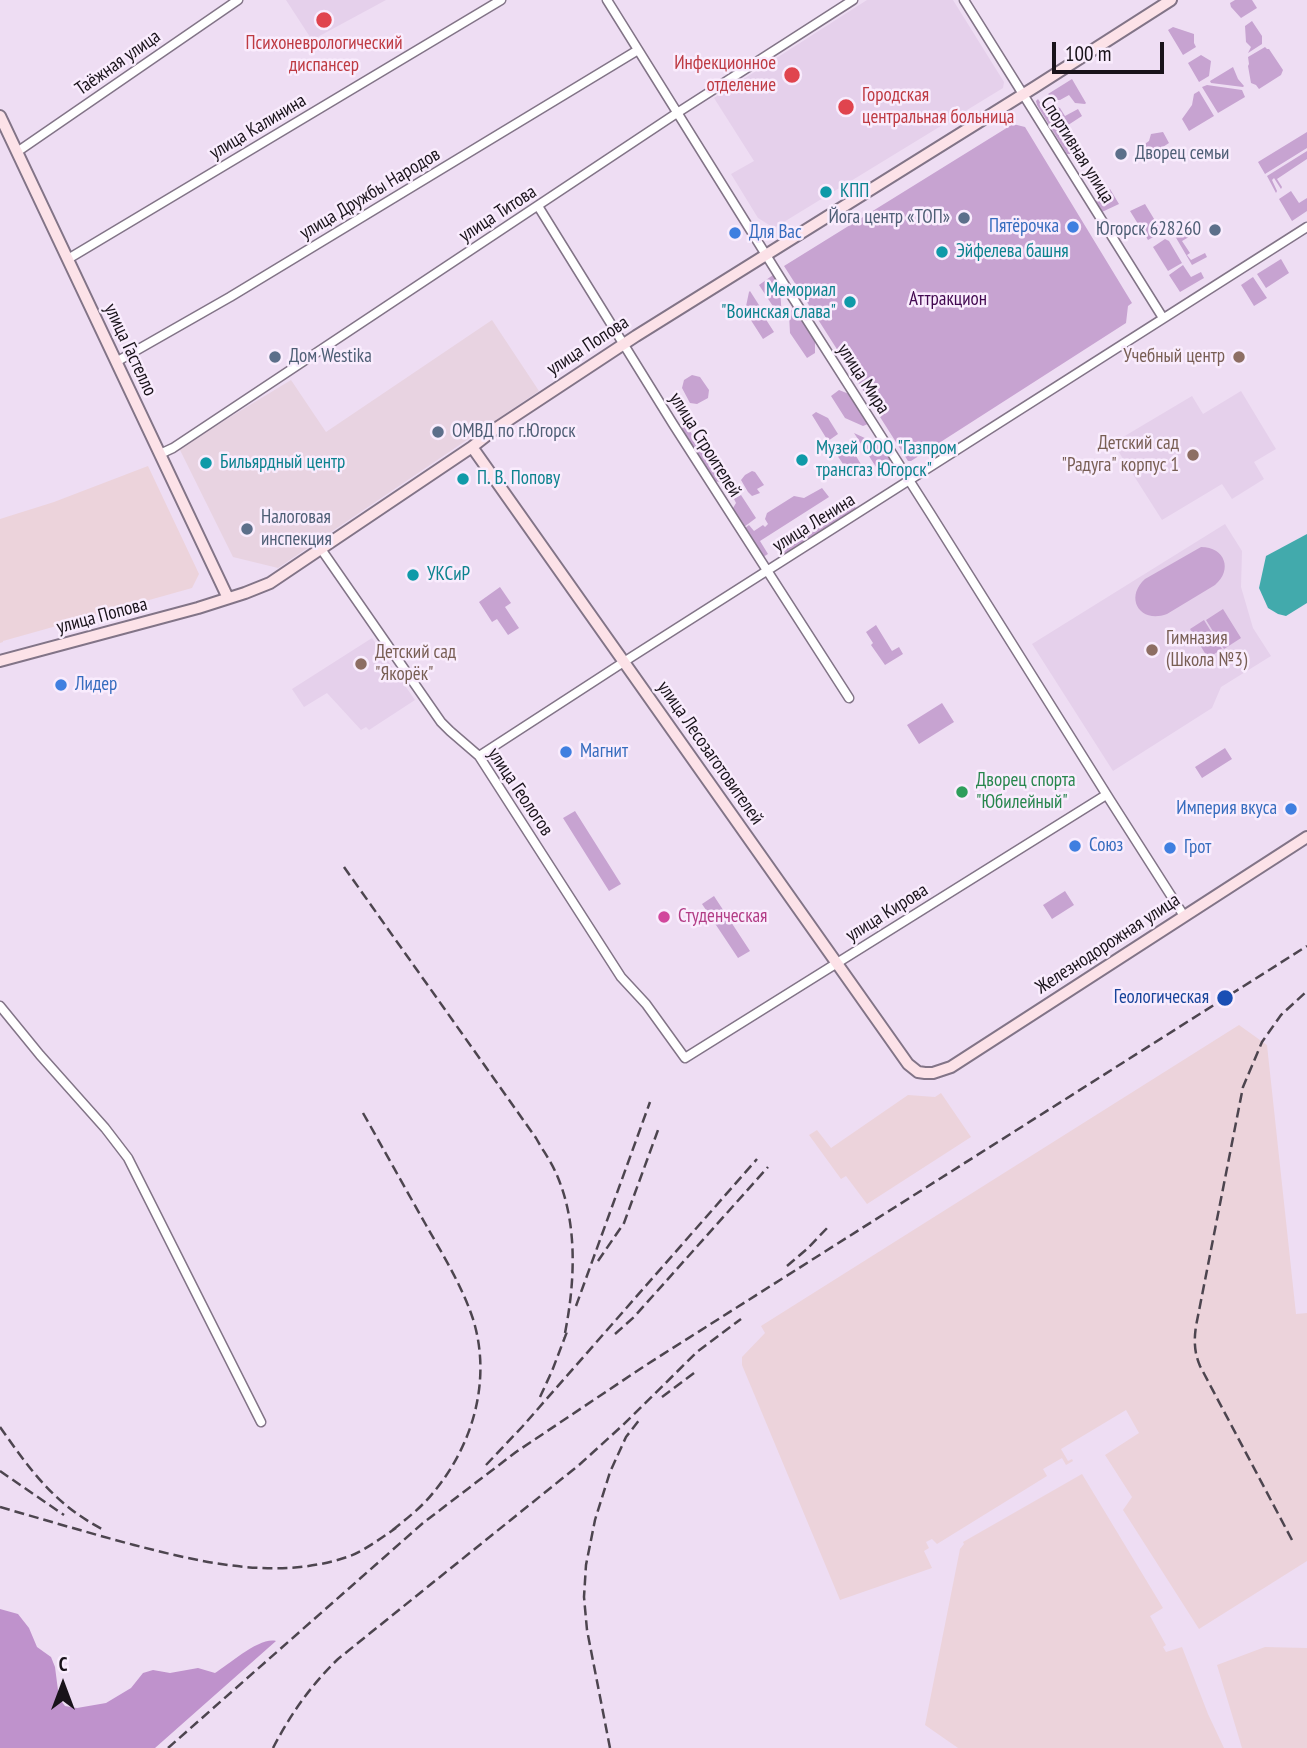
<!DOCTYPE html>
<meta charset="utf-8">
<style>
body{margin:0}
#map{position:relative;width:1307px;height:1748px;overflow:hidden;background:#eeddf3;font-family:"PT Sans Narrow",sans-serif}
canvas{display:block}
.north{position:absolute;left:28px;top:1650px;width:70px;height:70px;-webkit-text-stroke:5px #f9ecfd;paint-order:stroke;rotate:0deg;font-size:19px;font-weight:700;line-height:28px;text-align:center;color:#19131a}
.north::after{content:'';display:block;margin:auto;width:24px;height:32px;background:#19131a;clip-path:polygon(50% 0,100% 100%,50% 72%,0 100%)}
.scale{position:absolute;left:1052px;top:42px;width:112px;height:32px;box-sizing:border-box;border:4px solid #19131a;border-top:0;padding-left:9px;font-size:21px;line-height:24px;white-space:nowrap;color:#19131a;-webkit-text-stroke:5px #f9ecfd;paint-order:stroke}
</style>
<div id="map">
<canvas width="1307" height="1748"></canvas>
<div class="north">С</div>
<div class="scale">100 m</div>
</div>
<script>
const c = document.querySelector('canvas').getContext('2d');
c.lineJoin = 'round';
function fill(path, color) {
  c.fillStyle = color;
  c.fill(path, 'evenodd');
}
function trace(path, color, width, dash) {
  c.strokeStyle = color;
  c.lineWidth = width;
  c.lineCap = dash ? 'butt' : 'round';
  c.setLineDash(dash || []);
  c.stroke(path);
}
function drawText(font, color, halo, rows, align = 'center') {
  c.font = font + ' "PT Sans Narrow",sans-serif';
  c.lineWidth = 5;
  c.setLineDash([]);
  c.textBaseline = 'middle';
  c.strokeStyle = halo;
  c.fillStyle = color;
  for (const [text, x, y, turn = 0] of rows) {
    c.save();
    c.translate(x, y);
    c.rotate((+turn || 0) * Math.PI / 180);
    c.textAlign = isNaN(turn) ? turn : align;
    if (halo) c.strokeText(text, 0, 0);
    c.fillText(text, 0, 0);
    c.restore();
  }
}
const commercial = new Path2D(`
 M492,320L539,391L278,568L233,557L179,448L291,380L326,432Z`);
const industrial = new Path2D(`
 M148,466L199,574L192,588L3,641V642L0,643V519L54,502Z
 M1239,1025L1267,1045L1296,1314L1307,1313V1561L1199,1629L1123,1510L1132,1497L1105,1455L1139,1433L1126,1410L1061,1449L1068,1461L1072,1459L1073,1461L1066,1465L1062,1458L1043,1469L1047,1476L937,1544L932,1539L926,1542L929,1548L924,1551L932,1568L840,1600L742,1365V1357L765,1333L761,1326Z
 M941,1093L971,1137L867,1204L846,1176L841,1179L809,1135L817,1130L831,1148L908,1095L935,1097Z
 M1082,1474L1163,1608L1150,1616L1166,1645L1163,1647L1166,1652L1182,1647L1208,1714L1224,1748H958L925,1725L960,1549L964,1544L963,1542Z
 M1265,1647L1307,1648V1748H1242L1217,1665Z`);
const built = new Path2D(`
 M286,0H386L312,40Z
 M867,0H953L1004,82L1003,88L774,228L758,218L731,174L754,161L714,98Z
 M1241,391L1276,449L1254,462L1264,479L1232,499L1222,484L1162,520L1113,443L1192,396L1203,414Z
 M1225,524L1242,551L1241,587L1253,628L1271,656L1221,687L1212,708L1113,771L1032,644Z
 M372,638L415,700L369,730L366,727L361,730L327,693L304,707L292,689Z`);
const green = new Path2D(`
 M1235,0H1252L1257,8L1241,18L1231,7L1230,3Z
 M1252,21L1262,36V44L1248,53L1251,47L1246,42L1245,26Z
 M1173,27L1194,34V43L1196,47L1183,55L1168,30Z
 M1265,47L1267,49H1269L1283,70L1281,75L1259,89L1256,85L1251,83L1248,66L1249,64L1248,57Z
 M1201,55L1211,61L1209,76L1199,82L1188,63Z
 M1233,67L1238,79L1244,86L1243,87L1211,83L1210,81Z
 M1072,79L1086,103L1085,104L1075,103L1069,95L1060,100H1056L1048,94Z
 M1207,85L1242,90L1245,97L1218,113L1202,87Z
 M1199,91L1214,116L1189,131L1182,119L1192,105L1194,94Z
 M1038,99L1063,140L1065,139L1063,135L1066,130L1071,138L1069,140L1074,149L1072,154H1067L1037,105L1036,101Z
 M1052,105L1060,108L1065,116L1078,109L1082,116L1062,129L1048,107Z
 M1013,124L1025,127L1132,303L1128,306L1126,323L911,461H908L784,266Z
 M1163,132L1169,143L1149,156L1142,146L1149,141L1151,134Z
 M1307,132V148L1265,174L1258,162Z
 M1307,151V159L1277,179L1282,187L1281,189L1274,178L1272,180L1277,191L1276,193L1267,176Z
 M1110,189L1119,204L1102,212L1096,202V196Z
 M1291,191L1299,203L1307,198V211L1292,221L1279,199Z
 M1145,204L1162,232L1148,240L1130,211Z
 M1189,226L1194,234L1182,241L1190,253L1187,255L1191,260L1205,253L1207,257L1192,265L1175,236Z
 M1165,239L1169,241L1182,263L1168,271L1153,247Z
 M1281,259L1289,273L1266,288L1257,274Z
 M1183,265L1191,277L1201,272L1204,278L1180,292L1169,275Z
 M773,275L780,287L782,320L759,285Z
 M1253,277L1267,298L1254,306L1241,285Z
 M750,291L766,316L765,318L774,332L763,339L745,311L749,292Z
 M792,310H795L815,341V353L807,358L790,333L789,314L790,311Z
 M692,375L700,377L709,390L708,398L697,404L690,403L682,388L684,380Z
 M839,390L849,394L868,424L863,426L845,418L831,396Z
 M816,412L828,418L838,434L828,441L812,415Z
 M684,422L722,481L715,482L682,429L681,426Z
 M854,433L882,446L891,461L878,470Z
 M844,442L854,457L856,456L868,476L867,477L849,473L833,449Z
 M752,471L755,472L764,485L757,489L760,493L752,496L748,492L741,480L745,475Z
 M822,488L829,497L760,541L768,554L763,557L745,528L749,525L754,531L763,525L765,527L768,524L765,519L767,513L794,496L804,498Z
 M741,495L756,518L744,527L733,508L736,503L734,499Z
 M854,503L856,509L783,555L779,554L778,552Z
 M1201,547C1225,547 1233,570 1215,585L1167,614C1140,624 1124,598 1145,579Z
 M500,587L511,603L505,607L519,628L508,635L497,619L492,622L479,602Z
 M1223,609L1241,638L1224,649L1206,620Z
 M1204,620L1222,649L1208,658L1190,629Z
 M876,625L892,651L899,647L903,654L885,665L871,645L873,643L866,632Z
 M942,703L954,722L919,744L907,725Z
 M1225,748L1232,759L1202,778L1195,767Z
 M575,811L621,884L609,891L563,818Z
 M1065,891L1074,905L1052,919L1043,905Z
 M714,896L750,951L738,958L702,904Z`);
const forest = new Path2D(`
 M0,1609L18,1614L29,1628L37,1647L51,1657L55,1667L59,1698L65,1706L77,1708L106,1703L131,1688L143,1673L153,1670L170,1673L198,1668L215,1673C230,1664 259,1637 276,1641L155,1748H0Z`);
const water = new Path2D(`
 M1307,534V603L1286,616L1278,614L1268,608L1259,588L1266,556Z`);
const street = new Path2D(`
 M607,0L786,287L930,513L1110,800L1184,916
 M964,0L1163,318
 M17,152L238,0
 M538,206L673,424L849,698
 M68,259L501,0
 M116,362L230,297L638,50
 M160,454L173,448L677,113L853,0
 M321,549L441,722L450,731L479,756L621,977L646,1004L685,1058L1106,795
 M479,756L633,656L1307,227
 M0,1006L40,1055L105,1128L128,1158L261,1422`);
const secondary = new Path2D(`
 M0,116L228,598
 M472,447L908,1064L918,1072L925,1073H933L951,1067L1307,837
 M0,661L198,608L245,593L270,583L472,447L495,429L636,336L1035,87L1171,0`);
const rail = new Path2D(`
 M344,867L536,1138C542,1149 550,1160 555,1171C579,1222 575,1285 564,1338
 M363,1113C384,1150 405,1188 426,1225C443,1255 462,1286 473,1319C492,1380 473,1445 433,1493C421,1508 405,1520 390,1532
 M598,1261L624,1223L658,1130
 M787,1266L807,1249L830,1225
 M576,1306L650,1102
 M615,1334L634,1317L768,1167
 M540,1397L552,1371L568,1329
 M662,1397L698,1370
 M0,1427C31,1471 55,1505 104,1530
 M486,1465L522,1427L757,1159
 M0,1471L64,1515
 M0,1507C45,1520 89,1533 134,1545C204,1563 279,1581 350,1556C367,1549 381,1538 396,1528
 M1292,1540L1200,1366C1194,1352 1194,1340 1196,1326L1243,1087L1262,1042L1281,1015L1307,991
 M168,1748L423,1523L516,1452L646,1365L1307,946
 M273,1748C290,1715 311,1685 338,1659L579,1465L623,1425L697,1352L741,1319
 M610,1748L587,1630L584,1597L586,1565L595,1520L610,1472L626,1437L640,1419`);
const markers = [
 [324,20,9,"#e0444e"],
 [792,75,9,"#e0444e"],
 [846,107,9,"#e0444e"],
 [1121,154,7,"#5c6f8a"],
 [826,192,7,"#0f9aa8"],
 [964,218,7,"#5c6f8a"],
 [1073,227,7,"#3f7fe0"],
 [1215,230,7,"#5c6f8a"],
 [735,233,7,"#3f7fe0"],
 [942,252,7,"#0f9aa8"],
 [850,302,7,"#0f9aa8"],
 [275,357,7,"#5c6f8a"],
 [1239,357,7,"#8d6e63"],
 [438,432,7,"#5c6f8a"],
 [1193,455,7,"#8d6e63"],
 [802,460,7,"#0f9aa8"],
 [206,463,7,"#0f9aa8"],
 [463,479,7,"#0f9aa8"],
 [247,529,7,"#5c6f8a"],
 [413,575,7,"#0f9aa8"],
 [1152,650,7,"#8d6e63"],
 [361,664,7,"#8d6e63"],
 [61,685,7,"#3f7fe0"],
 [566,752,7,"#3f7fe0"],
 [962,792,7,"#2e9e5b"],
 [1291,809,7,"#3f7fe0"],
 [1075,846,7,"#3f7fe0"],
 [1170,848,7,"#3f7fe0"],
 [664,917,7,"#d1479c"],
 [1225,998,9,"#1a4fb4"]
];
const healthNames = [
 ["Психоневрологический",324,44],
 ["диспансер",324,66],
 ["Инфекционное",776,64,"right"],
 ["отделение",776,86,"right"],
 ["Городская",862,96,"left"],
 ["центральная больница",862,118,"left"]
];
const streetNames = [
 ["Таёжная улица",118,63,-35],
 ["улица Калинина",258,127,-31],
 ["Спортивная улица",1077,150,58],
 ["улица Дружбы Народов",370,194,-31],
 ["улица Титова",498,214,-33],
 ["улица Попова",588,346,-33],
 ["улица Гастелло",130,350,65],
 ["улица Мира",863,379,57],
 ["улица Строителей",705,445,58],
 ["улица Ленина",814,523,-32],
 ["улица Попова",102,616,-15],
 ["улица Лесозаготовителей",710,753,55],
 ["улица Геологов",520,792,56],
 ["улица Кирова",887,913,-32],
 ["Железнодорожная улица",1108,944,-33]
];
const serviceNames = [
 ["Дворец семьи",1135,154],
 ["Йога центр «ТОП»",950,218,"right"],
 ["Югорск 628260",1201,230,"right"],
 ["Дом Westika",289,357],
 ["ОМВД по г.Югорск",452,432],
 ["Налоговая",261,518],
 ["инспекция",261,540]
];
const cultureNames = [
 ["КПП",840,192],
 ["Эйфелева башня",956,252],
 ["Мемориал",836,291,"right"],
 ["\"Воинская слава\"",836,313,"right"],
 ["Музей ООО \"Газпром",816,449],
 ["трансгаз Югорск\"",816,471],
 ["Бильярдный центр",220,463],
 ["П. В. Попову",477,479],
 ["УКСиР",427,575]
];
const shopNames = [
 ["Пятёрочка",1059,227,"right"],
 ["Для Вас",749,233],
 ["Лидер",75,685],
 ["Магнит",580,752],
 ["Империя вкуса",1277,809,"right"],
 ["Союз",1089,846],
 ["Грот",1184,848]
];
const parkNames = [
 ["Аттракцион",948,300]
];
const educationNames = [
 ["Учебный центр",1225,357],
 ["Детский сад",1179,444],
 ["\"Радуга\" корпус 1",1179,466],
 ["Гимназия",1166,639,"left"],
 ["(Школа №3)",1166,661,"left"],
 ["Детский сад",375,653,"left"],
 ["\"Якорёк\"",375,675,"left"]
];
const leisureNames = [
 ["Дворец спорта",976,781],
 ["\"Юбилейный\"",976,803]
];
const hotelNames = [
 ["Студенческая",678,917]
];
const transitNames = [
 ["Геологическая",1209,998]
];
fill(commercial, '#e8d3e1');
fill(industrial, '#ecd3db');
fill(built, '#e5d0eb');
fill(green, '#c7a3d1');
fill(forest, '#bf92cc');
fill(water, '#42aaac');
trace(street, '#827487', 11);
trace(secondary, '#827487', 14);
trace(street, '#fff', 8);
trace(secondary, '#fce2e8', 10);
trace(rail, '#4d454f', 2.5, [10, 5]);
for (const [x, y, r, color] of markers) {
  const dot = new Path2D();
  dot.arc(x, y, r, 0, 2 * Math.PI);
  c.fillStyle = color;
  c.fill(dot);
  trace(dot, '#f9ecfd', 2.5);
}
drawText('19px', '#be3a42', '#f9ecfd', healthNames);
drawText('19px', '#19131a', '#f9ecfd', streetNames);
drawText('19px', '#4e5e75', '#f9ecfd', serviceNames, 'left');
drawText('19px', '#0d838f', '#f9ecfd', cultureNames, 'left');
drawText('19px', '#366cbe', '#f9ecfd', shopNames, 'left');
drawText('19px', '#420850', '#f9ecfd', parkNames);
drawText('19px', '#785e54', '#f9ecfd', educationNames, 'right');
drawText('19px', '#27864d', '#f9ecfd', leisureNames, 'left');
drawText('19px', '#b23c85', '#f9ecfd', hotelNames, 'left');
drawText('19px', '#164399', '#f9ecfd', transitNames, 'right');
</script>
